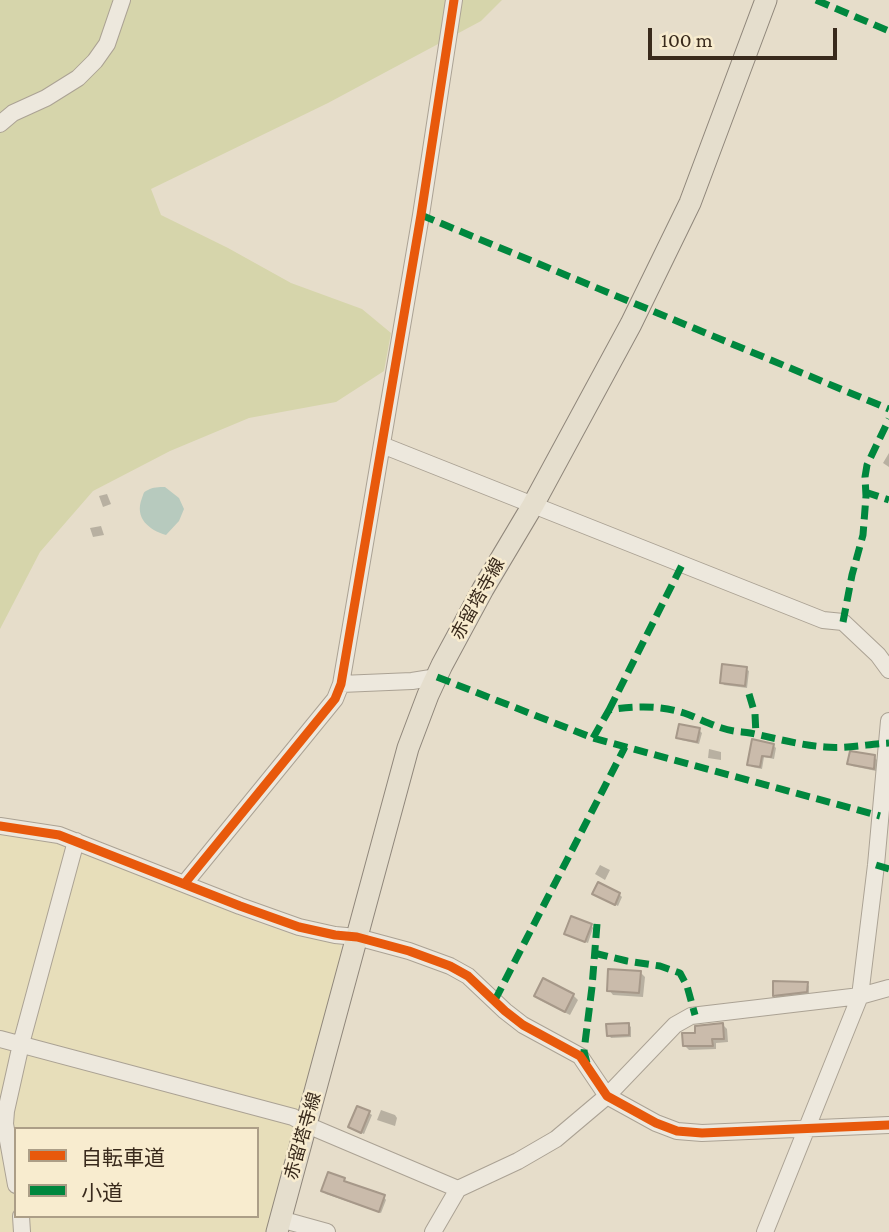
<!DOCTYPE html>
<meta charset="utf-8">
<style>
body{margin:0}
#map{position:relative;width:889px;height:1232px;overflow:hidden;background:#e6ddca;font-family:"Crimson Pro","Noto Sans JP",serif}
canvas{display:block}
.legend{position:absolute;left:14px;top:1127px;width:245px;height:91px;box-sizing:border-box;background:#f8eccf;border:2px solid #ac9e87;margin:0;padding:9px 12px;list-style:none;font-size:21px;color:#392a1c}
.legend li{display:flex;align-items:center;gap:14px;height:35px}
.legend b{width:35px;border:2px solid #ac9e87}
.scale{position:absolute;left:648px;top:28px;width:189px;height:32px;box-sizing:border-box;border:4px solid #392a1c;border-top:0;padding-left:9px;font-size:21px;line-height:24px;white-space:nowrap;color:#392a1c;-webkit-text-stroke:5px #f8eccf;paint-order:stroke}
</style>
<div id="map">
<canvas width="889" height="1232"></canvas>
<ul class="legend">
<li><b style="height:9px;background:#e8590c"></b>自転車道</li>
<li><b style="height:9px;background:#00873e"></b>小道</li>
</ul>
<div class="scale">100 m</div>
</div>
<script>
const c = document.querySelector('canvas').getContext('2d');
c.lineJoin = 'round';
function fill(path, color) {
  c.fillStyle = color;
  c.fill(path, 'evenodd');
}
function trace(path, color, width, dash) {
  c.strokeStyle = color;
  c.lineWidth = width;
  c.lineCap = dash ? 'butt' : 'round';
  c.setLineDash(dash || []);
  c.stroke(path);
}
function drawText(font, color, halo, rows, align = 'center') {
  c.font = font + ' "Crimson Pro","Noto Sans JP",serif';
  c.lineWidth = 5;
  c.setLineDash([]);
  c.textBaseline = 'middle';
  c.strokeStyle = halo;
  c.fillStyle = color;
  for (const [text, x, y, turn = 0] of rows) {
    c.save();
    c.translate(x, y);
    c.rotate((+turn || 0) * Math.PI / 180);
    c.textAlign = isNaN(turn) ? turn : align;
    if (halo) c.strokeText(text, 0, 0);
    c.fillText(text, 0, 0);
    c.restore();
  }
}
const farmland = new Path2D(`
 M0,831L54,842L100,858L248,919L297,936L340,943L342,952L266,1232H0ZM16,1129H257V1216H16Z`);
const green = new Path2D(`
 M0,0H502L481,21L328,103L151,189L161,215L228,248L291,283L362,309L391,333L384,371L336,402L249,418L170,451L93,491L40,552L0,629Z`);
const water = new Path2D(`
 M165,487L179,498L184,509L179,521L166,535C149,530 134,518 142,498C144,493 143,492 148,490C153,487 159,487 165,487Z`);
const shadow = new Path2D(`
 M889,453V467L883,463Z
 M107,494L111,504L103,507L99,496Z
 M101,526L104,535L93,537L90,528Z
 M746,669L749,671L747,688L724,685L722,682Z
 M699,730L702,733L699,744L681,740L678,738Z
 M773,745L776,748L774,759L764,757L762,769L752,767L749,764Z
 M709,749L721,752V760L708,758Z
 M874,757L877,760L876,771L852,766L849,763Z
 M600,865L610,870L605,880L595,874Z
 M594,894H619L622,897L618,906Z
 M591,925L593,928L588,943L569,936L566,934Z
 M640,972L645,977L643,997L613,995L609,990Z
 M807,984L809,986V994L777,998L775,995Z
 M573,995L578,1000L570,1015L540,1000L536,996Z
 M628,1024L631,1027V1037L611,1038L609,1035Z
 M723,1025L727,1029L728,1042L716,1043V1049L689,1050L685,1046L697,1034Z
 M381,1110L395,1115L397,1118L395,1126L377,1120Z
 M369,1113L372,1115L364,1134L353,1129Z
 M344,1180L347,1182L384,1197L386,1200L381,1213L326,1194L323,1191Z`);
const building = new Path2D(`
 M722,664L747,667L745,686L720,683Z
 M679,724L700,728L697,742L676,738Z
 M752,739L774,744L771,757L762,756L760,767L747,765Z
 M850,751L875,755L874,769L847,764Z
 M598,882L620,893L615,905L592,894Z
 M571,916L592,924L585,942L564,934Z
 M608,969L641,971L639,993L607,991Z
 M543,978L574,994L565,1012L534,996Z
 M773,981L808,982L807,992L773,996Z
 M629,1023V1035L607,1036L606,1024Z
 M723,1023L724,1039H712L713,1046H683L682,1033H695V1026Z
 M357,1106L370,1111L361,1133L348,1127Z
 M328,1172L345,1178L344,1181L385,1195L379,1212L321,1191Z`);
const minor = new Path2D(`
 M0,124L13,113L46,98L78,78L95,61L107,44L122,0
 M382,445L823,620L843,622L878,655L889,670
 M341,684L412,681L437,677
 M0,826L59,835L240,906L299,927L335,935L357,937L409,951L450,966L468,976L505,1011L523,1025L580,1056L607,1096L656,1123L677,1131L702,1133L889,1125
 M185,883L335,699L341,684L421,215L454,0
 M0,1039L293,1117L307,1125L458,1189
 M16,1185L5,1124L6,1111L21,1044L76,841
 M21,1216L22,1232
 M280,1219L327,1232
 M433,1232L458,1189L518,1161L556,1139L607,1096L675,1025L691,1016L860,996L889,988
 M765,1232L860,996L876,865L889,721`);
const major = new Path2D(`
 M277,1232L408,748L428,695L442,665L483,589L533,505L631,324L690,203L766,0`);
const quiet = new Path2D(`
 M816,0L889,31
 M421,215L889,409
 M865,492L889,500
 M843,622L852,575L863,535L866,496L865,477L867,465L889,419
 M437,677L593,738L880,816
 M749,694L755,714L756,735
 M609,710L682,565
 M593,738L609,710C633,706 660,705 684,713C701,719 716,728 734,731C740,732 745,732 750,733C775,738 799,745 825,747C846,749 868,744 889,743
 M876,865L889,869
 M594,953L627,961L660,966L680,973L687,986L695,1015
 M495,1000L625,747
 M587,1063L584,1051L592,987L597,924`);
const cycleway = new Path2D(`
 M0,826L59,835L240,906L299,927L335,935L357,937L409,951L450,966L468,976L505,1011L523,1025L580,1056L607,1096L656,1123L677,1131L702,1133L889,1125
 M185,883L335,699L341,684L421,215L454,0`);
const streetNames = [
 ["赤留塔寺線",478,599,-61],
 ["赤留塔寺線",303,1136,-74]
];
fill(farmland, '#e7deba');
fill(green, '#d6d5ab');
fill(water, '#b7cabe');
fill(shadow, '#0003');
fill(building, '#cabbab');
trace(building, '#a69889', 2);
trace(minor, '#aba294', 18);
trace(major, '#90877b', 23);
trace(minor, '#ede8dd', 16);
trace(major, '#e5decd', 21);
trace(quiet, '#00873e', 7, [14, 7]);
trace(cycleway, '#e8590c', 9);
drawText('18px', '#392a1c', '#f8eccf', streetNames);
</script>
